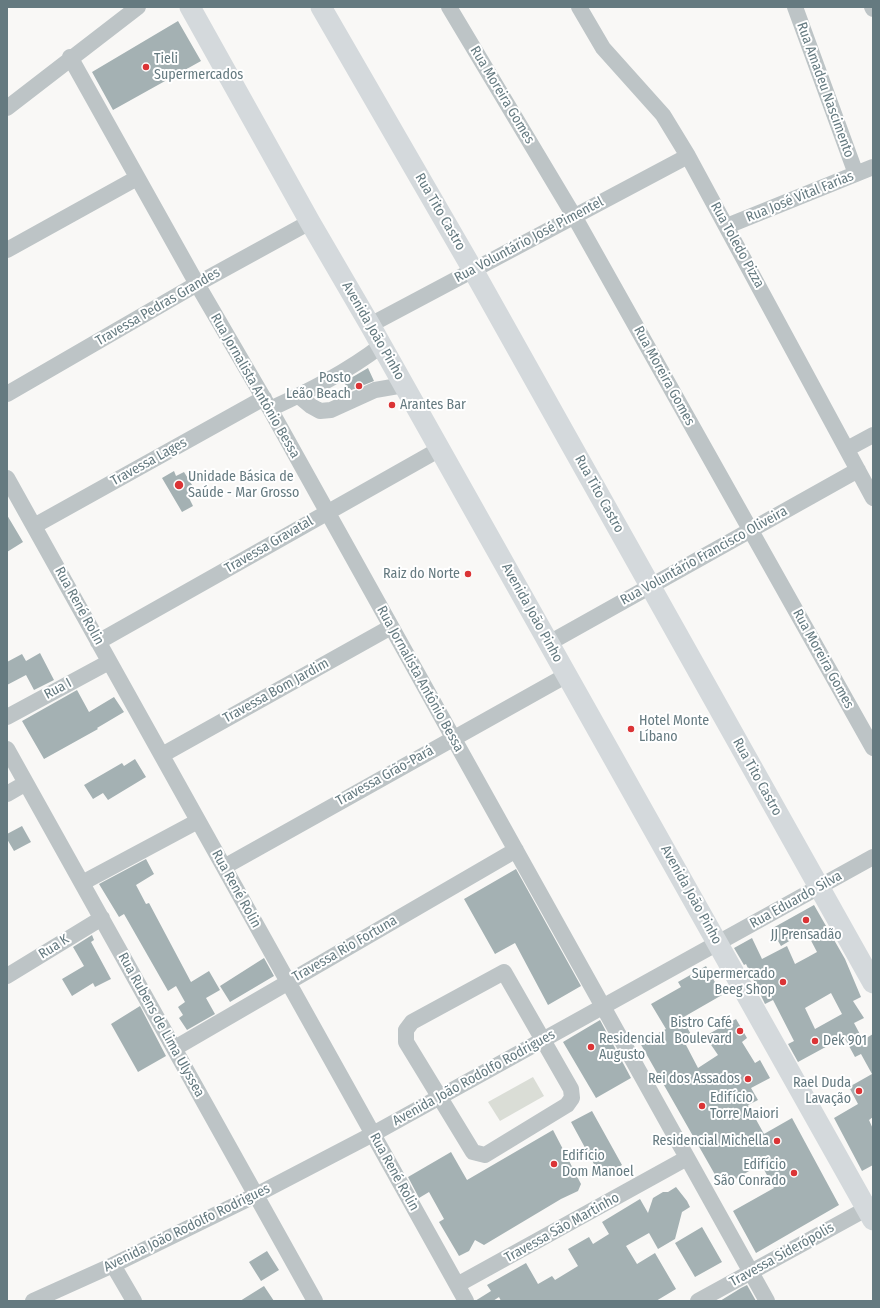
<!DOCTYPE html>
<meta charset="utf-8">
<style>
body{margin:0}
#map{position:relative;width:880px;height:1308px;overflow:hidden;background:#f9f8f6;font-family:"Fira Sans Condensed",sans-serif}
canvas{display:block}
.frame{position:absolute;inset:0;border:8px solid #657a80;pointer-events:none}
</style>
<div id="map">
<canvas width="880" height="1308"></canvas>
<div class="frame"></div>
</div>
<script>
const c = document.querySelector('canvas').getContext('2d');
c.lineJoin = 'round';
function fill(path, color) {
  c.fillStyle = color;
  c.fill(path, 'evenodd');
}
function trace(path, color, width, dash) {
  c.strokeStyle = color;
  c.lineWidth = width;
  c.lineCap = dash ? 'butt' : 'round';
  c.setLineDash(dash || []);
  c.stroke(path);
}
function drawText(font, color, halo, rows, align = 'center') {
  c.font = font + ' "Fira Sans Condensed",sans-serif';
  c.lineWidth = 4;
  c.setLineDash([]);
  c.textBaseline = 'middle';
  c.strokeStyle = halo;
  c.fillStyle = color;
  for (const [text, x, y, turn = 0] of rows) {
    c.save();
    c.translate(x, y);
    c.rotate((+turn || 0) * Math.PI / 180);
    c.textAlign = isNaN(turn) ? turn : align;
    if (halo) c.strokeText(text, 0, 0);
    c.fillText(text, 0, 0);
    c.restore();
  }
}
const green = new Path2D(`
 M533,1077L544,1096L500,1121L488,1102Z`);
const building = new Path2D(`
 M178,21L201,61L113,110L92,72Z
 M368,368L374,381L349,391L344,382Z
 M174,471L176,476L184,472L197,493L189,498L193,506L182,512L162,478Z
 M7,515L23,542L7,552Z
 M40,653L54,680L34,690L26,675L7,685V662L22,654L26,661Z
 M77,690L89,712L114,697L124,712L97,728L98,729L44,759L22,721Z
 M135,759L146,777L108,800L103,793L93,799L84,785L122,763L124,766Z
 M22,826L31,842L14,851L7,839V834Z
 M146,859L154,874L136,885L146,904L149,903L191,982L209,971L220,990L206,998L215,1014L187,1030L179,1018L183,1015L178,1007L185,1002L176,986L168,991L124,914L119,917L99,884Z
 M516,869L581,986L548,1005L515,943L495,954L464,899Z
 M814,905L845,959L861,997L853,1001L864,1018L854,1023L863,1040L873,1034V1117L869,1120L873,1129V1165L862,1171L834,1118L858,1104L849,1087L872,1074L861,1054L855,1057L844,1037L798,1062L788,1044L794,1041L773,1000L765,1004L746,964L744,965L734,948L752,938L762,959L787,946L795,964L808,957L817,952L806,931L781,946L771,929ZM831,993L842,1014L815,1029L805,1008Z
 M92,935L94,940L91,942L111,979L95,987L93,983L72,996L62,979L84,966L73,947Z
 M264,958L274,976L230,1002L220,986Z
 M706,966L722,995L682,1018L694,1040L686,1045L698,1068L718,1055L705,1036L736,1019L747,1038L742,1042L755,1063L760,1060L770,1078L751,1088L758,1100L748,1105L764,1134L792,1118L839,1205L756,1253L733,1211L774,1188L761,1164L722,1187L640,1043L666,1029L651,1004L681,987L678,982Z
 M140,1006L166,1056L138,1072L111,1024Z
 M600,1020L631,1078L596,1098L563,1042Z
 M592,1111L622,1165L601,1177L571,1122Z
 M553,1130L581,1184L578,1191L561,1199L484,1245L475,1240L469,1251L459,1256L439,1222L444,1219L429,1192L419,1198L408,1177L451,1152L467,1180Z
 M676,1187L687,1201L690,1207L682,1212L675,1239L658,1249L649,1233L626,1246L637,1264L655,1253L676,1289L656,1301H501L499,1297L493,1301H475L491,1291L487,1285L526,1263L538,1284L552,1276L555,1280L578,1266L568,1249L589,1237L593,1244L609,1234L602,1222L640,1199L648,1213L653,1198L663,1192H668Z
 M702,1227L722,1262L695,1277L675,1243Z
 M267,1251L279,1270L261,1281L249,1262Z
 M747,1285L756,1301H720L741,1288Z
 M264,1286L274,1301H240Z`);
const minor = new Path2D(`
 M449,7L574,216L873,748
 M579,7L603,48L663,115L688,156L873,498
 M795,7L856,174
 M872,7L873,9
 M70,57L197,284L270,409L767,1301
 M7,108L138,7
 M727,226L873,167
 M7,250L137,178
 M370,325L688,156
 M7,394L197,284L310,222
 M299,396L311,406L320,411L331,410L375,390L404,385
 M270,409C309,391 347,372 382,345
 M847,449L873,435
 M7,478L466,1301
 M34,526L264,398
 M98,642L440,449
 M549,643L858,470
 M7,717L109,662
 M7,749L315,1301
 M162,755L391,627
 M7,794L26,783
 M224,867L567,675
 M82,883L198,821
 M504,972L571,1089L572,1098L567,1105L485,1155L473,1152L406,1042V1030L412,1022Z
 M7,976L102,918
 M175,1048L516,850
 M113,1265L134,1301
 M457,1285L687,1158
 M33,1301L113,1265L256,1195L373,1134L873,857
 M698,1301L866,1209`);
const major = new Path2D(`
 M190,7L310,222L370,325L873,1220
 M321,7L473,270L873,983`);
const markers = [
 [146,67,4,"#db3436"],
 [359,386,4,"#db3436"],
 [392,405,4,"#db3436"],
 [179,485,5,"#db3436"],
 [468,574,4,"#db3436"],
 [631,729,4,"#db3436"],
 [806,920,4,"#db3436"],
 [783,982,4,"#db3436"],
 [740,1031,4,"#db3436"],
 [815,1041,4,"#db3436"],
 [591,1047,4,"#db3436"],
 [748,1079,4,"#db3436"],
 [859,1091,4,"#db3436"],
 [702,1106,4,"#db3436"],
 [777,1141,4,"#db3436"],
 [554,1164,4,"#db3436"],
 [794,1173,4,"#db3436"]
];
const poiNames = [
 ["Tieli",154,59],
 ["Supermercados",154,75],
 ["Posto",351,378,"right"],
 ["Leão Beach",351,394,"right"],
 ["Arantes Bar",400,405],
 ["Unidade Básica de",188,477],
 ["Saúde - Mar Grosso",188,493],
 ["Raiz do Norte",460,574,"right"],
 ["Hotel Monte",639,721],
 ["Líbano",639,737],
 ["JJ Prensadão",806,935,"center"],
 ["Supermercado",775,974,"right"],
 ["Beeg Shop",775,990,"right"],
 ["Bistro Café",732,1023,"right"],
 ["Boulevard",732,1039,"right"],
 ["Residencial",599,1039],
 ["Augusto",599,1055],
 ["Dek 901",823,1041],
 ["Rei dos Assados",740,1079,"right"],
 ["Rael Duda",851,1083,"right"],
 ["Lavação",851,1099,"right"],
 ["Edifício",710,1098],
 ["Torre Maiori",710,1114],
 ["Residencial Michella",769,1141,"right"],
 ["Edifício",562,1156],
 ["Dom Manoel",562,1172],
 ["Edifício",786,1165,"right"],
 ["São Conrado",786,1181,"right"]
];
const streetNames = [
 ["Rua Amadeu Nascimento",825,90,70],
 ["Rua Moreira Gomes",502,95,59],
 ["Rua José Vital Farias",800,197,-22],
 ["Rua Tito Castro",440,212,60],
 ["Rua Voluntário José Pimentel",529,240,-28],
 ["Rua Toledo Pizza",737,245,61],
 ["Travessa Pedras Grandes",158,307,-30],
 ["Avenida João Pinho",373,331,60],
 ["Rua Moreira Gomes",664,376,61],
 ["Rua Jornalista Antônio Bessa",255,386,60],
 ["Travessa Lages",149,462,-29],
 ["Rua Tito Castro",599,494,61],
 ["Travessa Gravatal",269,545,-30],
 ["Rua Voluntário Francisco Oliveira",704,556,-29],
 ["Rua René Rolin",79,606,61],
 ["Avenida João Pinho",532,613,61],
 ["Rua Moreira Gomes",823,659,61],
 ["Rua Jornalista Antônio Bessa",420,679,61],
 ["Rua I",58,689,-28],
 ["Travessa Bom Jardim",276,691,-29],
 ["Travessa Grão-Pará",385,776,-29],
 ["Rua Tito Castro",757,777,61],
 ["Rua René Rolin",236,889,61],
 ["Avenida João Pinho",691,895,61],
 ["Rua Eduardo Silva",796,900,-29],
 ["Rua K",54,947,-32],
 ["Travessa Rio Fortuna",345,949,-30],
 ["Rua Rubens de Lima Ulyssea",161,1025,61],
 ["Avenida João Rodolfo Rodrigues",474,1078,-29],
 ["Rua René Rolin",394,1172,61],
 ["Avenida João Rodolfo Rodrigues",187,1228,-26],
 ["Travessa São Martinho",562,1228,-29],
 ["Travessa Siderópolis",782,1255,-29]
];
fill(green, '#daddd6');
fill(building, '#a4b1b3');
trace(minor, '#bdc4c6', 16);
trace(major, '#d4d9dc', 21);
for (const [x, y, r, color] of markers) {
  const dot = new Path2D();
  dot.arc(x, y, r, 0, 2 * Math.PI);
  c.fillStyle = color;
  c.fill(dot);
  trace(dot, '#fff', 1.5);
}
drawText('14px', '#657a80', '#fff', poiNames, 'left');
drawText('14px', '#657a80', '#fff', streetNames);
</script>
